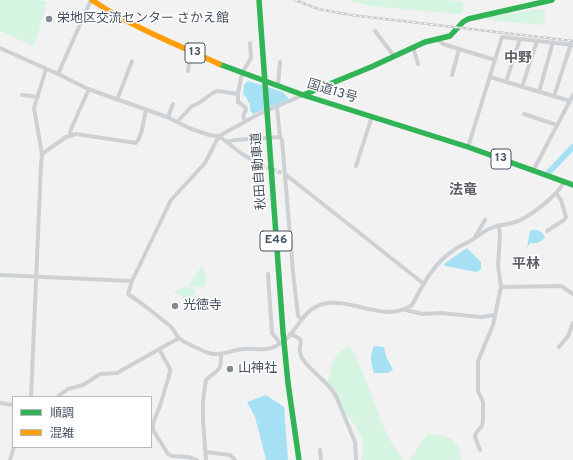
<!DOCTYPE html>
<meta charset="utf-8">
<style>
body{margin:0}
#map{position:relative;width:573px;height:460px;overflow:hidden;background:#f3f2f2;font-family:Overpass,"Noto Sans JP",sans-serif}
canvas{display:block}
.legend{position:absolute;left:12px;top:396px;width:140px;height:52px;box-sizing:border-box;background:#fff;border:1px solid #b5bac0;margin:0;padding:5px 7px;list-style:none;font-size:12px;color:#475361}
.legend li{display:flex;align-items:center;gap:8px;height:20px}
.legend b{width:20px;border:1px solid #b5bac0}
</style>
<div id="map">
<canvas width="573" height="460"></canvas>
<ul class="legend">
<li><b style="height:5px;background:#30b455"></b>順調</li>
<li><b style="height:5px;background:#ff9f0a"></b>混雑</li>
</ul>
</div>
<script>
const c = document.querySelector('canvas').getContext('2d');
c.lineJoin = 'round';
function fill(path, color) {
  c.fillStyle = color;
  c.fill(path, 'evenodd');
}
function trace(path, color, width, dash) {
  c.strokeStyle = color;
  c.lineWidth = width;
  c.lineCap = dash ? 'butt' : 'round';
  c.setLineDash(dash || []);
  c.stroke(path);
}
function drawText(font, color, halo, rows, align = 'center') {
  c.font = font + ' Overpass,"Noto Sans JP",sans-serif';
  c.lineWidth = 3;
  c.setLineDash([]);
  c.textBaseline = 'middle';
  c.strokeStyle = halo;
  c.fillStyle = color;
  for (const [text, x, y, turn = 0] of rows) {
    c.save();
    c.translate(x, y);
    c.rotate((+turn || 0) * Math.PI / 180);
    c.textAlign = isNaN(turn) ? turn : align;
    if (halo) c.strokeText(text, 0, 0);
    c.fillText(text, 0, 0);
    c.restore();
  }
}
const green = new Path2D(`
 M0,0H38L47,2L38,34L33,46L0,31Z
 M347,0H447L462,2L464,4L462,13L457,14L371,6Z
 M541,9L545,12V21L540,25L487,20L489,17Z
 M202,266C207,276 210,282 201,289L197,286L187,287Z
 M184,287L196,290L186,307L183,302V296L173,292Z
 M350,347C356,355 359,365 363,374C376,404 383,436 404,460H361C374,432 335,409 329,387C327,379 331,368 334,360C336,354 343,348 350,347Z
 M428,434C448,435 459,438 461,460H409C418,452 419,440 428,434Z`);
const water = new Path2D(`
 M248,81L283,92L289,99L253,114L250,110V103L248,102L247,98L243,94L244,85Z
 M532,230C538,229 543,232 545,238L538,243H530L527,248L530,231Z
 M467,248L481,262V269L477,272L445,266L444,264Z
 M374,346L384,347L386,356L393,370L387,373H374C371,361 369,359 374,346Z
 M266,395L284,407L288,460H266L255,417L247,402Z`);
const river = new Path2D(`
 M549,172L573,147`);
const streetTunnel = new Path2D(`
 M261,165L285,174`);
const street = new Path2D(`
 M375,31L394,56
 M437,39L443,44L495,60
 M413,47L418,64
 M0,48L58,74L88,89L167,117L189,128L209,135L219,136L242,154L261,165
 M188,71L189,64L195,53
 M58,74L91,0
 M452,75L459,49
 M490,77L570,101
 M506,82L520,39
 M278,86L280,62
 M522,87L537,41
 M539,92L553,42
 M22,95L38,97
 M303,95L257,115L219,136L205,163L171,200L132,281L128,294C142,303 155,314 169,325C173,328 175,333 178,337C182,342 207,353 213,354C224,355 233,350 243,349C254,348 266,352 276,346C296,337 301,309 323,304C353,297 384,324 412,305C423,284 434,263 454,250C459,246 465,244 470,241C477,237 484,231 491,228C498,225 505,225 512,223C528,219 556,197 564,182
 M554,96L571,44
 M117,100L132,61
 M277,107L280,137L282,140L293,272L298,316L302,319
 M524,114L557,125
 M168,117L173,104
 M177,122L192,106L199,103L214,92L218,91L238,94
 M245,122L243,116L246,110L245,107L238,102V94L241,78L244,70L251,58L250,43
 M70,135L71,129L89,89
 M227,142L235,140L280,137
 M468,147L502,37L573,45
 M42,154L66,137L76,134L136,143C143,135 143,121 146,110
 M356,166L372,116
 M533,171L573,95
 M285,174L424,284
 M547,231L564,220L566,217L561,200L556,193
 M475,237L485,220
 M268,274L272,333L280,343
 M0,275L132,281
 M501,287L561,286L573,294
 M405,310L423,314L441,313L481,317L494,315
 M290,334C309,341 296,343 301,356C306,368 328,381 336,396L355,442L356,460
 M559,347L568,336L573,323
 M159,349L170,369V372L160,406L153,423V430L168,454L172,456L188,457L197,460
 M31,397L41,165L42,154L34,108L46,69
 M57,397L68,389L83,385L100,374L117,373L124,369L179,338
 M0,403L13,405
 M320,450L321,460
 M480,450L475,437L476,433L482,426L483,419V402L478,391V361L493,325L501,287L498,265L500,236L499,225
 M206,452L230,455L235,460
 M10,460L14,447
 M206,460L203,420V401L206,380C219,368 221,373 221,354`);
const fast = new Path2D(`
 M259,0L283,332L288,383L299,460
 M219,64L303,95L468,147L573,185
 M303,95L371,67L425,42L450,36L463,22L468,19L552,0`);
const slow = new Path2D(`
 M92,0C131,27 176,44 219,64`);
const rail = new Path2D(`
 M295,0L318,9L351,15L573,41`);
const markers = [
 [49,19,4,"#838b94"],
 [175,306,4,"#838b94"],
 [230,369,4,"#838b94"]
];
const shields = [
 [195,53,20],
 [501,159,20],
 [276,241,32]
];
const shieldNames = [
 ["13",195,53],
 ["13",501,159],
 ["E46",276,241]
];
const poiNames = [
 ["栄地区交流センター さかえ館",57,19],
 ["光徳寺",183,306],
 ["山神社",238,369]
];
const streetNames = [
 ["国道13号",332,92,17],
 ["秋田自動車道",260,171,-94]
];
const neighbourhoodNames = [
 ["中野",518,59],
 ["法竜",463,191],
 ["平林",526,265]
];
fill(green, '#d5f4e2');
fill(water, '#a6e0f5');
trace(river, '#a6e0f5', 6);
trace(streetTunnel, '#d1d2d5', 4, [4, 2]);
trace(street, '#ced1d3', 4);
trace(fast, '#30b455', 5.5);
trace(slow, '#ff9f0a', 5.5);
trace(rail, '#c8cacc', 2.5);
trace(rail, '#fff', 1, [3]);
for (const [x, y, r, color] of markers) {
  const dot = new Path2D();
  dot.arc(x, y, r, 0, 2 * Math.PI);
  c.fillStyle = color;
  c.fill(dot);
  trace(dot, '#fff', 1.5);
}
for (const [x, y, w] of shields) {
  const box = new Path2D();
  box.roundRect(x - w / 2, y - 10, w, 20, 3);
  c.fillStyle = '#fff';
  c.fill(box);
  trace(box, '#475361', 1);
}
drawText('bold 12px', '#475361', null, shieldNames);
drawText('13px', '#475361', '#fff', poiNames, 'left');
drawText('13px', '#475361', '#fff', streetNames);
drawText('bold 14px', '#5d6167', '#fff', neighbourhoodNames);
</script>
